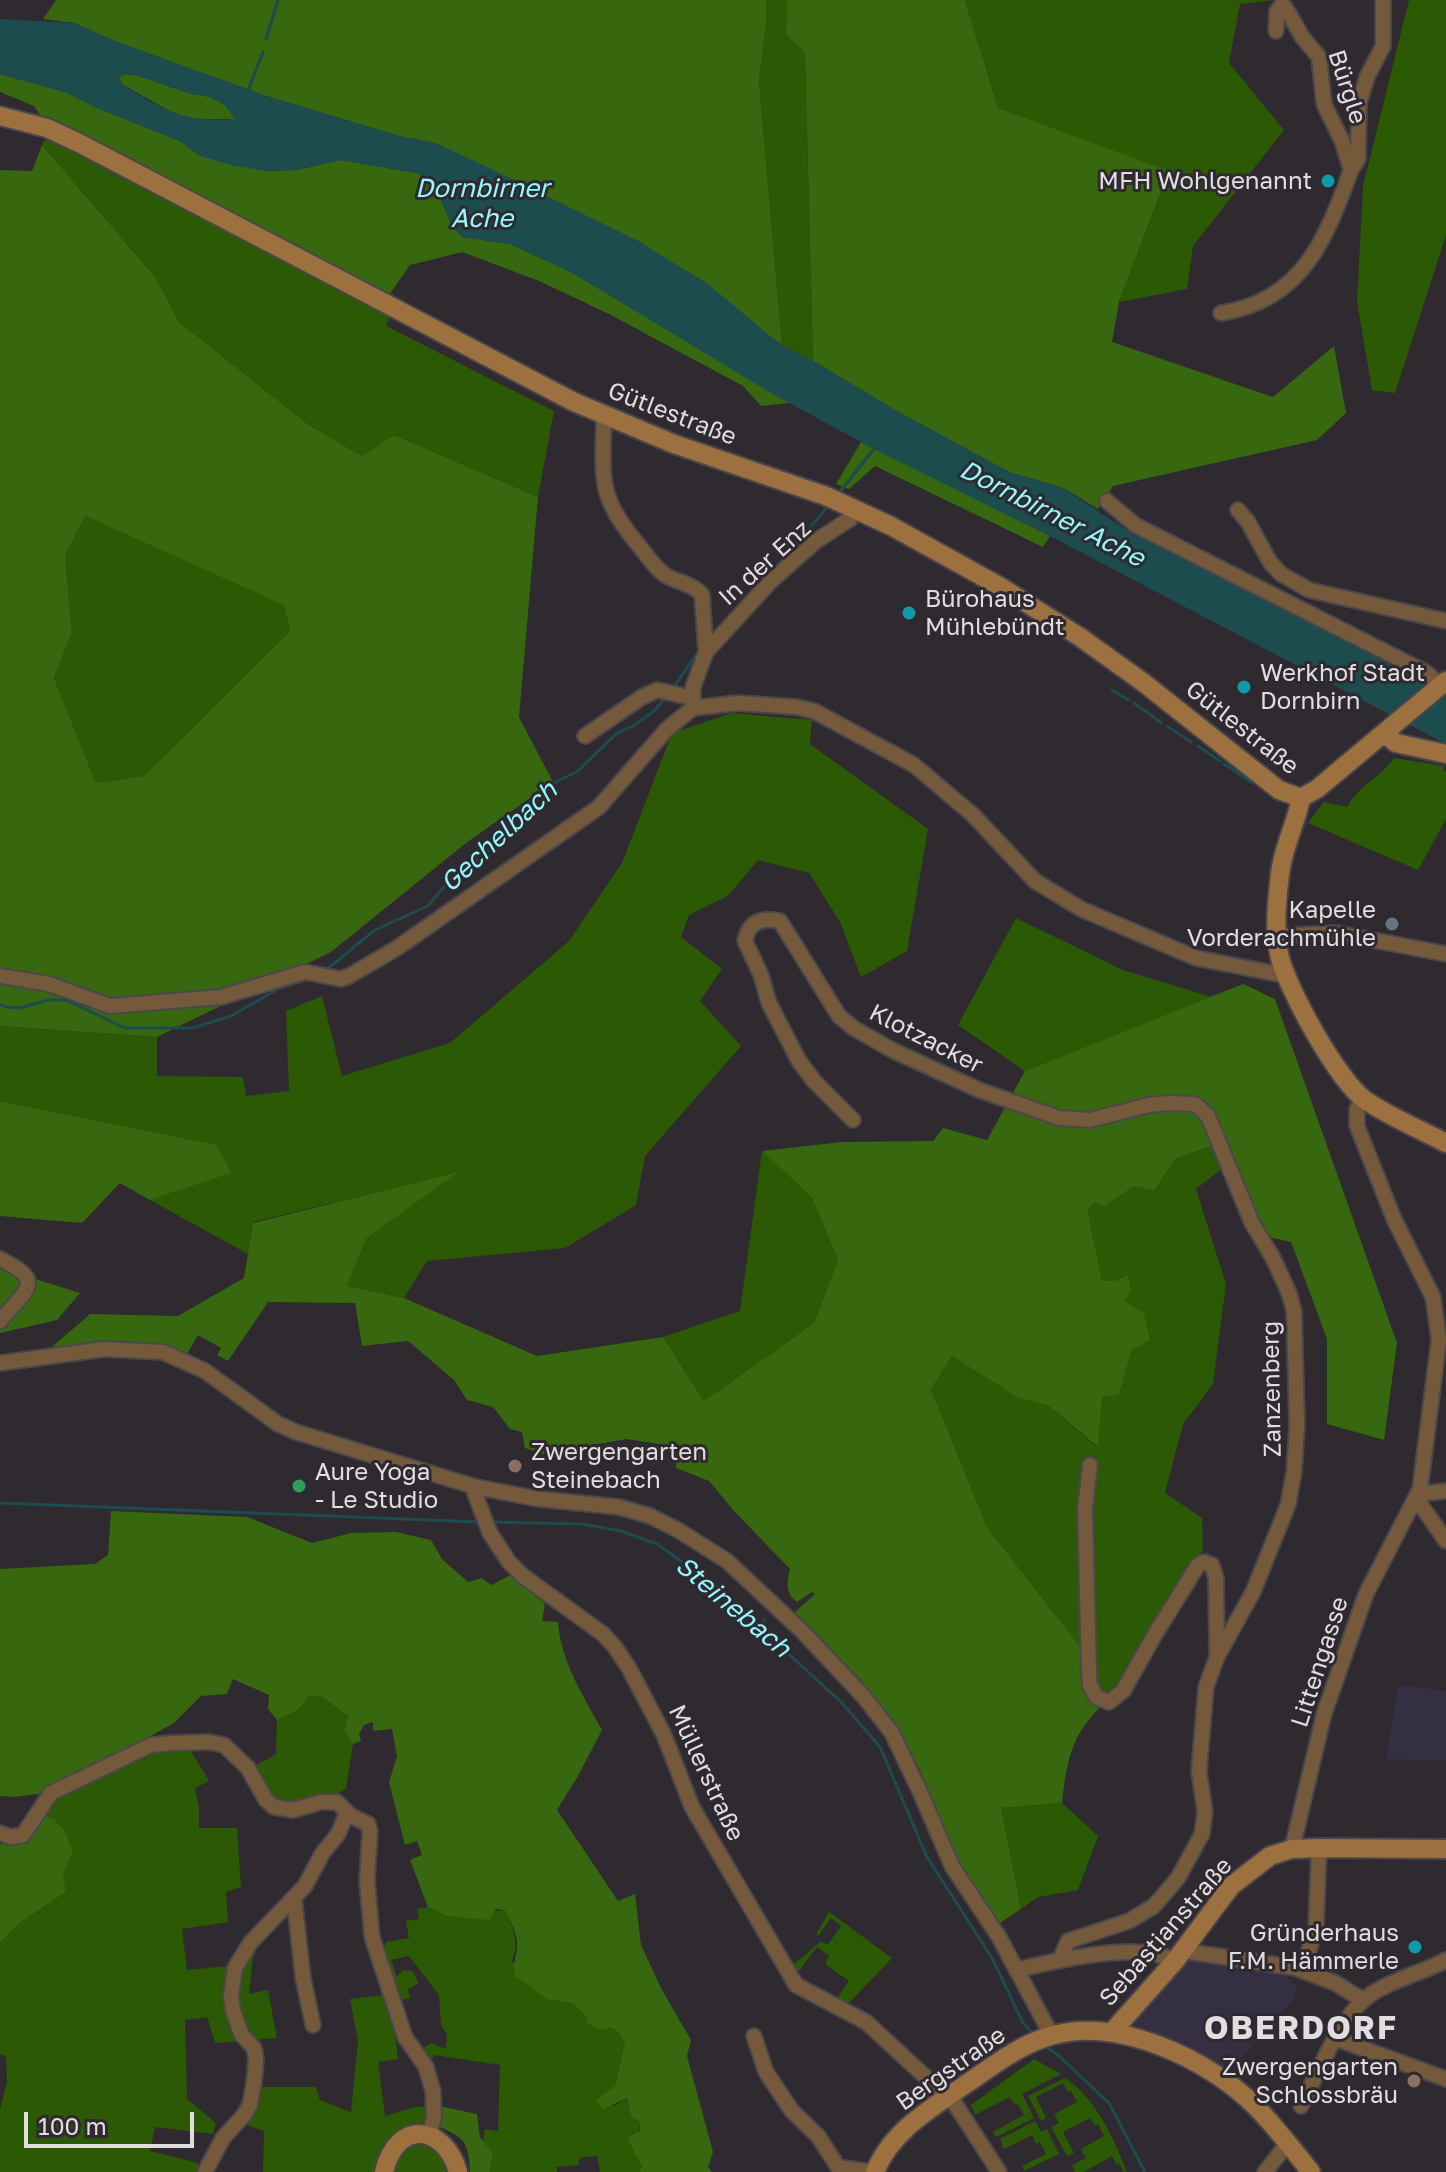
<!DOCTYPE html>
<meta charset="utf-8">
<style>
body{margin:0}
#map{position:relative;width:1446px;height:2172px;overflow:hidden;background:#2f2930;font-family:"Golos Text",sans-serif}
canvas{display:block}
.scale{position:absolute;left:24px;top:2112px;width:170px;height:36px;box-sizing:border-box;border:4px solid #e1dde1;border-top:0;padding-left:10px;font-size:24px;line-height:28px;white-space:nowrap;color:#e1dde1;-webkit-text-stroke:6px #2f2930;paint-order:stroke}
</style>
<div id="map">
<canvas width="1446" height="2172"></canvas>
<div class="scale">100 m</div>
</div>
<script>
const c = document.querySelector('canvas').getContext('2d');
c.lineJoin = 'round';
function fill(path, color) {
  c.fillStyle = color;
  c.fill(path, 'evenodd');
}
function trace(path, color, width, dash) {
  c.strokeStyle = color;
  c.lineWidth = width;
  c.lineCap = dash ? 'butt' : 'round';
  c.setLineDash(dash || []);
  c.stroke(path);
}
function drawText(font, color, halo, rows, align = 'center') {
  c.font = font + ' "Golos Text",sans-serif';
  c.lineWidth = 6;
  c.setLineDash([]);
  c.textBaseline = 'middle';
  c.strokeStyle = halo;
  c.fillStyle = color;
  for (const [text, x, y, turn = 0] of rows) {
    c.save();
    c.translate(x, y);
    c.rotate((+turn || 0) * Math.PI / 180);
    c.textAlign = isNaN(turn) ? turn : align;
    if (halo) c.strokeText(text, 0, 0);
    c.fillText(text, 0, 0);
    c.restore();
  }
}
const education = new Path2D(`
 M1398,1685L1446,1691V1761L1386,1759Z
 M1189,1958L1283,1973L1297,1987L1294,1999L1237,2063L1223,2067L1135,2026V2021Z`);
const green = new Path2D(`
 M766,0H787L786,35L805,53L813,361L782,345L759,81L766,25Z
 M965,0H1275L1240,4L1229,63L1284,130L1193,246L1187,289L1119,302L1169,172L998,108Z
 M1409,0H1446V235L1395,393L1372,390L1357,302L1363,186Z
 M50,131L393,311L386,326L554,411L538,497L394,435L362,456L309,425L179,322L156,278L42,145Z
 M85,516L284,604L290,631L144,776L96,783L54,678L72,632L65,556Z
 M732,713L812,720L810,744L928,829L907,951L861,977L840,922L809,873L758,860L728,896L689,915L681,937L722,969L700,1001L741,1046L645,1156L636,1205L565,1248L427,1261L404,1298L346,1286L366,1239L456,1173L253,1222L248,1254L150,1200L230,1173L217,1145L0,1101V1026L157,1037V1076L243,1077L246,1096L289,1091L286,1011L322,996L342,1076L450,1043L569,941L622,863L672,733Z
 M1394,758L1444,766L1443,770L1446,772V819L1418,870L1308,823L1324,802L1347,807C1360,784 1379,779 1394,758Z
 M1016,918L1123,970L1212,997L1025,1071L958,1025Z
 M1213,1146L1224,1167L1196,1189L1226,1284L1213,1384L1183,1424L1165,1493L1202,1518L1203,1550L1129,1671L1103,1704L1082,1649L987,1527L931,1389L952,1356L1018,1398L1049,1406L1097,1447L1102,1397L1119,1395L1132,1350L1124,1301L1127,1275L1114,1281H1102L1086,1210L1095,1202L1104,1207L1134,1186L1154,1191L1175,1159Z
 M762,1151L812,1198L838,1260L814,1323L704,1401L663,1337L740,1311Z
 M309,1696H321L348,1716L344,1731L353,1744L346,1789C333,1798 285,1812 273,1800C265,1792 259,1777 253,1767L276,1754L277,1720L298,1710Z
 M145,1741L191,1751L209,1781L195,1788L199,1807V1828H237L241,1887L226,1892L228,1922L182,1929L187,1970L239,1965L254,1946L249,1994L268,1990L277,2038L215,2043L207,2017L185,2020L187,2099L216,2123L213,2134L155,2127L150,2151L198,2163L197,2172H0V2109L7,2082L6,2057L0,2054V1943L17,1925L66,1892L62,1872L40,1816L46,1793Z
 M1062,1803L1098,1836L1078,1890L1038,1897L1021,1909L1001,1808Z
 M428,1907L446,1916L505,1910C513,1928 520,1942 512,1961L549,2000L573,2003L601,2030L609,2028L618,2032L625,2042L615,2086L608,2094L614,2106L625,2098L631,2115L640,2122L637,2159L642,2167L639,2172H600L597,2156L579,2158V2165L557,2167V2172H490L493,2153L483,2141L485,2129L498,2131L500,2065L434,2055L431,2061L422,2049L431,2043L446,2049L447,2035L441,2025L439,1995L409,1956L391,1960L397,1976L403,1970L412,1971L419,1983L408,1989L410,1998L400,2001L383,1950L386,1942L409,1938L406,1921L419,1919L417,1909Z
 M829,1912L892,1958L846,2006L836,2000L849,1981L825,1964L829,1956L817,1947L799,1971L796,1972L792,1966L820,1942L828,1944L841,1926L831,1918L818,1936L816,1934Z
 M383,1995L395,2032L398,2059L378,2062L385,2116L414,2107L439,2106V2127C433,2126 426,2123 420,2123C394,2123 378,2150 375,2172H263L264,2131L247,2125L257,2087H316L320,2100L351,2112L358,2041L350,1999Z
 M1034,2059L1061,2074L1022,2094L1034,2118L996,2137L993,2132L1024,2115L1018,2104L1015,2105L1010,2097L975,2115L971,2105Z
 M1065,2078C1096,2098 1114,2139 1127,2172H1124L1119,2163L1117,2165L1112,2156L1084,2172H1075L1072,2165L1086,2158L1081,2149L1104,2136L1098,2124L1095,2126L1090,2118L1063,2132L1074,2153L1067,2156L1051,2127L1059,2123L1054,2114L1077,2102L1071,2091L1068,2092L1063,2083L1036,2097L1046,2118L1041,2121L1028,2096Z
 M1035,2121L1041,2132L1047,2129L1059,2154L1024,2171L1022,2166L1046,2154L1040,2142L1036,2144L1032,2135L1004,2149L1000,2139Z
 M421,2142L433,2145L451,2172H390L408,2145Z`);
const forest = new Path2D(`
 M56,0H766V25L759,81L782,345L638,241L435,143L399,136L266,96L117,42L74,23L43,19Z
 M787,0H965L998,108L1169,171L1119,302L1112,342L1273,397L1334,346L1346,413L1317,440L1113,486L1098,509L1063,488L1009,472L893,409L813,361L805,53L786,35Z
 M0,74L65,92L95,107L180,141L201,156L267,171L296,170L341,160L417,173L435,185L451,224L462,237L510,244L571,272L790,403L761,406L743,386L609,314L539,281L462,252L410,265L382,305L50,131L34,106L0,92Z
 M125,74L136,75L188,93L210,97L224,104L236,119H192L175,114L123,85L118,78Z
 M42,145L156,278L179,322L309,425L362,456L394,435L538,497L519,717L553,782L466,843L331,952L157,1037L0,1026V170L32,171ZM85,516L284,605L290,631L144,776L96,783L54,678L72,632L65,556Z
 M861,442L1050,536L1043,547L875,466L849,489L836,484Z
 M1243,984L1275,999L1397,1343L1384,1440L1327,1424V1339L1291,1242L1265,1236L1212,1146L1175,1159L1154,1191L1134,1186L1104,1207L1095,1202L1087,1210L1102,1281H1114L1128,1275L1131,1291L1125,1301L1144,1314L1150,1340L1132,1350L1119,1395L1102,1397L1098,1447L1049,1406L1018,1398L952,1356L931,1389L987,1527L1082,1649L1103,1704C1071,1736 1067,1759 1062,1803L1001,1808L1021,1909L997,1925L956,1863L920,1770L896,1731L861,1680L794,1613L815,1594L812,1592L797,1602C785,1593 787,1582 790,1569L734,1511L709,1481L676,1468L678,1447L626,1439L542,1454L525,1448L522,1432L510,1429L493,1407L467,1400L454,1380L408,1341L362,1346L355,1303L268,1302L228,1361L217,1355L221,1348L198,1335L186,1356L176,1349L107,1344L54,1350L53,1346L90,1314L178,1316L244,1278L253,1223L458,1172L366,1239L347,1286L404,1298L537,1356L663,1337L704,1401L814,1323L838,1260L812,1198L762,1151L842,1142L933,1141L943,1128L987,1140L1025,1071Z
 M0,1101L217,1145L231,1173L150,1200L120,1183L82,1223L0,1216Z
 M0,1268L80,1293L57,1320L0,1333Z
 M111,1511L247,1517L312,1543L351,1533L396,1532L431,1540L442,1559L468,1582L482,1578L491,1585L513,1574L545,1604L542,1621L558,1622C561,1662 583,1695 602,1730L578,1776L557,1810L618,1901L635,1894L641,1945L662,1990L691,2040L687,2056L713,2152L708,2167L712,2172H639L642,2167L627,2138L640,2131V2122L631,2116L626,2098L604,2109L595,2101L615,2086L625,2042L618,2032L610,2028L601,2030L587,2023V2017L573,2003L549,2000L515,1976C513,1963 515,1961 517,1949C519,1936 510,1921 505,1910L496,1909L489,1920L446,1916L428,1907L410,1860L422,1855L417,1841L405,1845L389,1782L397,1756L392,1729L373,1731V1722L364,1725L359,1734L361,1741L353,1744L344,1731L348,1716L321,1696H309L298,1710L277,1720L268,1709L269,1695L233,1679L227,1694L201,1696L174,1723L46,1793L14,1797L0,1796V1569L95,1564L108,1555Z
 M40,1816L53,1818L64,1830L73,1852L63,1872L66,1892L17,1925L0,1943V1844L16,1842Z
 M439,2106L477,2114L480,2137L493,2153L490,2172H470C469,2144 465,2137 439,2127Z`);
const water = new Path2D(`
 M0,19L74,23L117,42L266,96L399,136L435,143L485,166L638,241L708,284L781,345L813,361L893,409L1009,472L1063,488L1131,533L1286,610L1446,694V744L1050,536L874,449L771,393L571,272L510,244L462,237L451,224L435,185L417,173L341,160L296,170L267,171L234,166L200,156L180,141L95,107L65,92L0,74ZM125,74L136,75L188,93L210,97L224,104L235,119C185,123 165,111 123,85L118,77Z`);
const stream = new Path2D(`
 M266,39L278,0
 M247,93L263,52
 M839,493L874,449
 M711,636L788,554L829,505
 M673,688L701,648
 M1112,690L1129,700
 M1134,703L1162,723
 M1167,726L1191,742
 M1198,746L1220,761
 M1224,764L1251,782
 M326,970L375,930L428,906L454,875L486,854L512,819L525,812L552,784L578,771L617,733L633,726L654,711L666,697
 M0,1004L6,1007L20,1008L48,1000H66L125,1028H193L231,1016L280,988L309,979
 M0,1503L480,1522
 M491,1522L583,1524L621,1531L657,1544L709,1581L842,1703L880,1747L927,1857L992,1958L1023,2023L1035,2036
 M759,1626L764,1620
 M1043,2045L1058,2055L1109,2103L1145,2172`);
const street = new Path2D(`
 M1276,31L1277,11L1281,6L1285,7L1303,38L1319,57L1324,104L1342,141L1351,170
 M1221,313C1302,301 1326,239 1351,170L1358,159L1359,104L1367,77L1383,46V0
 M604,414C603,479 596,495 640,547C647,556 655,568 665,575C677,583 693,583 702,595L706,652
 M1107,501L1135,525L1427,673L1440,686
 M1238,510L1248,522L1270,562L1281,574L1309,590L1446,621
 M693,708V687L706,652L771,581L816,541L850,519L857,509
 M585,736L642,697L657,690L693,698
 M1277,936L1336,933L1446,954
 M0,976L49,984L110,1006L221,997L305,972L341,979L349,976L397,948L599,807L667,729L693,708L738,703L796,707L814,711L914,765L973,815L1035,881L1081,909L1196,958L1278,974L1284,973
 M853,1120L814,1081L799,1061L769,1003L761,975L745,941C748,922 762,917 780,921L839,1016L855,1029L892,1050L979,1090L1059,1118L1090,1120L1149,1105L1170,1103L1195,1104L1208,1116L1252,1223L1273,1258L1289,1293L1294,1311L1297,1426L1294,1472L1288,1505L1253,1592L1217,1657L1206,1687L1199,1771L1205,1812L1202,1834L1178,1878L1154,1906L1129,1921L1068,1941L1060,1960
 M0,1259C47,1282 26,1289 0,1321
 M0,1363L104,1349L163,1352L205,1371L278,1424L296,1432L476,1487L539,1499L619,1507L650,1516L678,1530L727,1561L804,1633L864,1697L892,1733L921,1794L952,1866L999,1937L1052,2036
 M1090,1465L1085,1509L1089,1673L1090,1685L1096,1697L1109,1702L1123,1691L1154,1636L1198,1565L1204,1562L1212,1565L1216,1578L1217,1653
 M476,1487L475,1494L490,1533L509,1562L523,1576L603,1634L615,1647L630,1670L664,1735L692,1807L796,1985L866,2022L955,2104L999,2172
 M1416,1498L1446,1541
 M1416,1498L1427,1493L1446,1491
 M0,1833L11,1837L23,1835L51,1793L151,1745L173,1743L209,1742L224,1745L248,1768L266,1800L274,1807L293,1810L321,1802H337L351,1816L368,1824L370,1832L367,1880L372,1937L405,2037L426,2067L433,2091L434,2117L430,2134
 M1292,1849L1324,1714L1366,1594L1420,1489L1439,1339L1433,1297L1394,1219L1357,1126V1109L1363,1099
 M294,1897L303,1978L313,2025
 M1184,1949L1191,1952L1296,1968L1335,1983L1363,2000
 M1016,1970C1055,1961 1139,1940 1175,1961
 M1303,1970L1316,1927L1319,1848
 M754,2036L766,2072L792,2111L818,2136L838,2167L871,2172
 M1337,2039L1446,2079
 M1301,2106C1320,2070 1341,2011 1376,1991C1398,1978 1424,1972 1446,1960
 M205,2172L223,2138L244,2115L250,2105L254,2082L256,2060L254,2048L241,2034L233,2010L231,1996L235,1968L251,1942L305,1886L322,1854L338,1834L344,1820L351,1816
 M1265,2172L1288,2143`);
const secondary = new Path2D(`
 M0,116L47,128L79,143L574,402L674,444L826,496L891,526L1001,587L1080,637L1144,683L1279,790L1301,798
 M1446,681L1317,789L1301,798C1296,824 1283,847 1280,874C1277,900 1274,928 1279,954C1286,987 1338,1081 1365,1100C1390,1117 1419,1129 1446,1143
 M1384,733L1396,743L1446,754
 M1112,2032L1175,1961L1231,1886L1270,1856L1292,1849L1319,1848L1446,1849
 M384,2172C396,2120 444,2123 458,2172
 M875,2172C891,2131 932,2108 966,2084C993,2066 1019,2045 1050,2036C1117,2016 1209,2059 1256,2107C1276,2127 1293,2150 1311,2172`);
const markers = [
 [1328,181,8,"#0f9aa8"],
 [909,613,8,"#0f9aa8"],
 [1244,687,8,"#0f9aa8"],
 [1392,924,8,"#6b7280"],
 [515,1466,8,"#8d6e63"],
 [299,1486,8,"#2e9e5b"],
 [1415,1947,8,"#0f9aa8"],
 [1414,2081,8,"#8d6e63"]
];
const streetNames = [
 ["Bürgle",1347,87,72],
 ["Gütlestraße",672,414,21],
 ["In der Enz",765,563,-42],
 ["Gütlestraße",1242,728,38],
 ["Klotzacker",926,1039,27],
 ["Zanzenberg",1272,1389,-91],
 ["Littengasse",1320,1662,-72],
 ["Müllerstraße",706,1773,65],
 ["Sebastianstraße",1166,1932,-49],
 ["Bergstraße",951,2069,-35]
];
const poiNames = [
 ["MFH Wohlgenannt",1312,181],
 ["Bürohaus",925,599,"left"],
 ["Mühlebündt",925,627,"left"],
 ["Werkhof Stadt",1260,673,"left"],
 ["Dornbirn",1260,701,"left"],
 ["Kapelle",1376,910],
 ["Vorderachmühle",1376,938],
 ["Zwergengarten",531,1452,"left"],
 ["Steinebach",531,1480,"left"],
 ["Aure Yoga",315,1472,"left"],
 ["- Le Studio",315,1500,"left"],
 ["Gründerhaus",1399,1933],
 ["F.M. Hämmerle",1399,1961],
 ["Zwergengarten",1398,2067],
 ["Schlossbräu",1398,2095]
];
const waterNames = [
 ["Dornbirner",482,189],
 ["Ache",482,219],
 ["Dornbirner Ache",1052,514,27],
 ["Gechelbach",499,837,-43],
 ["Steinebach",733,1607,40]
];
const districtNames = [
 ["OBERDORF",1301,2029]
];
fill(education, '#343041');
fill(green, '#2c5903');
fill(forest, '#37670e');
fill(water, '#1d4c4f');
trace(stream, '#1d4c4f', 3);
trace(street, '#4b464c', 18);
trace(secondary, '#4b464c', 22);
trace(street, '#74593a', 14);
trace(secondary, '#9c713f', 18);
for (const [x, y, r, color] of markers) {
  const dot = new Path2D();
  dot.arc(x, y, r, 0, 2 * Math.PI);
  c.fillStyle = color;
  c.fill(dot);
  trace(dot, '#2f2930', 3);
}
drawText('24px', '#e1dde1', '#2f2930', streetNames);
drawText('24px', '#e1dde1', '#2f2930', poiNames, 'right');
drawText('italic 26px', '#93f7fe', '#2f2930', waterNames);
c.letterSpacing = '2px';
drawText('bold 32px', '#e1dde1', '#2f2930', districtNames);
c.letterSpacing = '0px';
</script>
